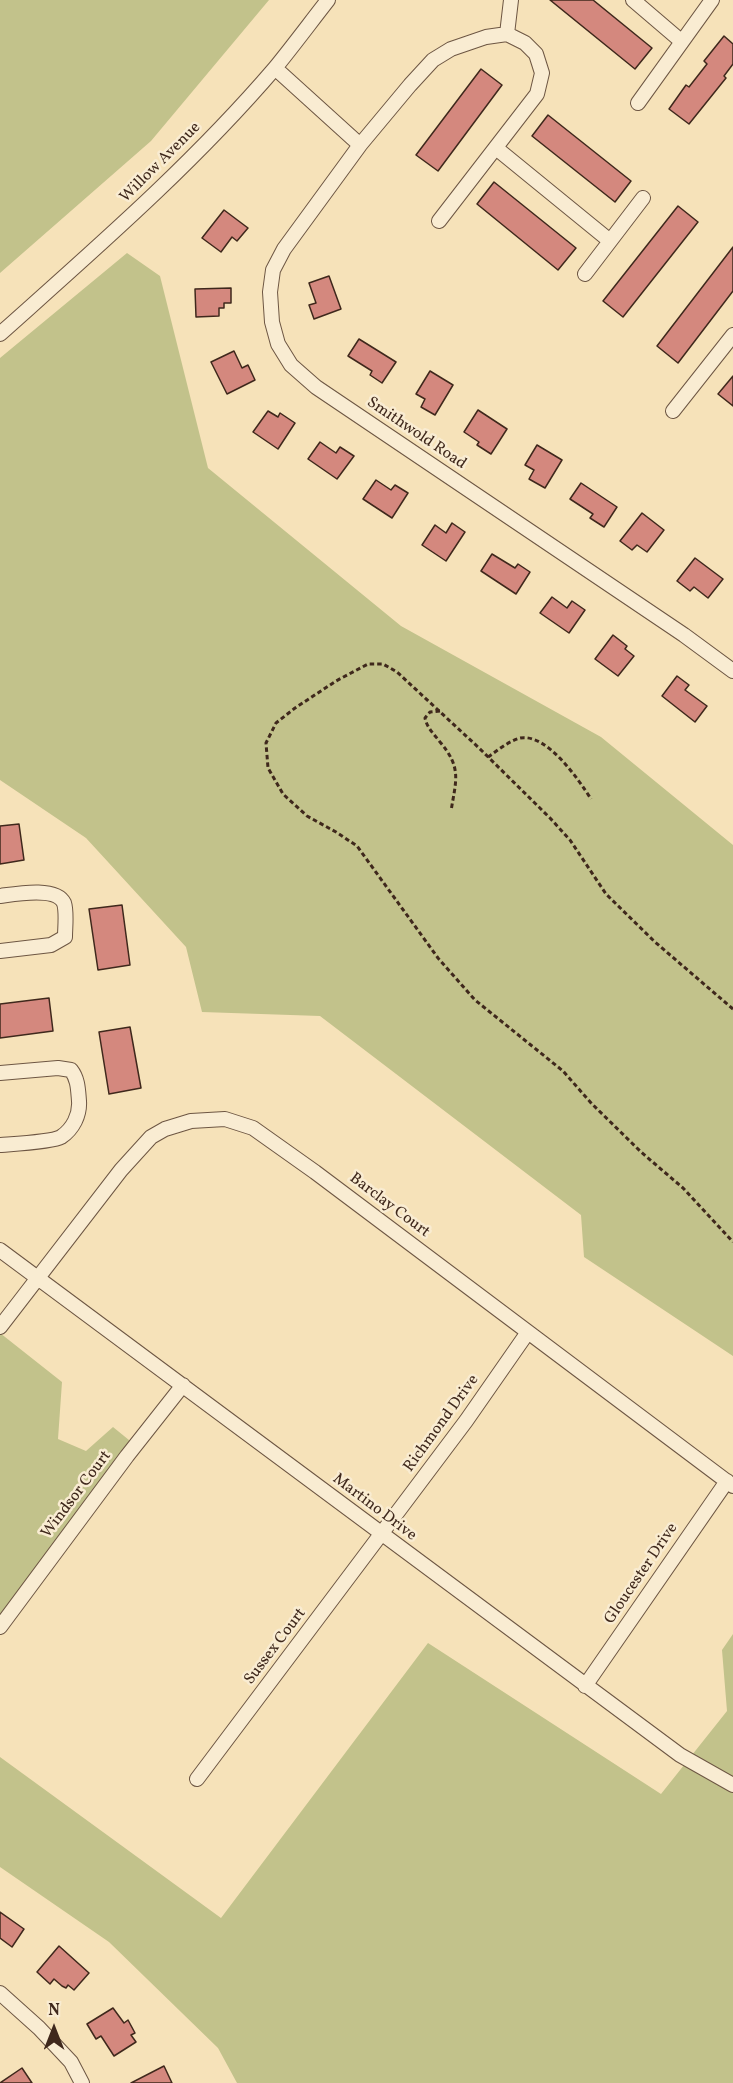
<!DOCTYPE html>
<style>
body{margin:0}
#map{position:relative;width:733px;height:2083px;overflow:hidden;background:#f6e2b9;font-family:Vollkorn,serif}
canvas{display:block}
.north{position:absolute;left:24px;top:1999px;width:60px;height:60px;-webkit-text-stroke:4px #f9ecd2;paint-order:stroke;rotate:0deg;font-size:16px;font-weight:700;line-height:24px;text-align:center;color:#3f281c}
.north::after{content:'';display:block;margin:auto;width:21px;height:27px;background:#3f281c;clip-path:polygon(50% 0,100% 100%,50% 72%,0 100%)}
</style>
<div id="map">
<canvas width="733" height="2083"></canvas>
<div class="north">N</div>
</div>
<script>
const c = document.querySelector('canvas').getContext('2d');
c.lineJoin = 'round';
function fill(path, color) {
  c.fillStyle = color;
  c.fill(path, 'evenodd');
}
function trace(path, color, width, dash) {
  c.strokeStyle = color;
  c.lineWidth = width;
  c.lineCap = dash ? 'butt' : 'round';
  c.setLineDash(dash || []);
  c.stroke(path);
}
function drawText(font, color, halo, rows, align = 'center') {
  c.font = font + ' Vollkorn,serif';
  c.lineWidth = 5;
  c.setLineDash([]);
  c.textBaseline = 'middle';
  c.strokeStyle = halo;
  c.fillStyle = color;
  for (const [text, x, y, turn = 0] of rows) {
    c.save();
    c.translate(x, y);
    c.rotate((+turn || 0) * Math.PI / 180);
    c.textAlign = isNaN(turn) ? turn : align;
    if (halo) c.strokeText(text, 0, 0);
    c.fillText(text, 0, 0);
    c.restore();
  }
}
const green = new Path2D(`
 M0,0H269L151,141L0,273Z
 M127,253L160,276L208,468L401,626L601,737L733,845V1356L584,1257L581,1215L320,1016L202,1012L186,947L86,838L0,780V358Z
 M0,1333L62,1382L58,1439L86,1451L113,1427L140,1449L0,1617Z
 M733,1634V2083H237L218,2048L109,1942L0,1867V1757L221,1918L428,1643L661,1794L727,1711L722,1650Z`);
const building = new Path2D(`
 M550,0H593L652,48L635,69Z
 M724,36L733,44V64L724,76L726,78L689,124L669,109L686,85L689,87L707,64L704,61Z
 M481,69L502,85L438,171L416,155Z
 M548,115L631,181L615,202L532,136Z
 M494,182L576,248L558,270L477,204Z
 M678,206L698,222L623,317L603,301Z
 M224,210L248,228L237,241L232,237L221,252L202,238Z
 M733,247V291L678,363L657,346Z
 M329,276L341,309L314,319L309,305L316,303L309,283Z
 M231,288V303H224V308H219V316L196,317L195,289Z
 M359,339L396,362L382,383L370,375L372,371L348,356Z
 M234,351L242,368L248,365L255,380L227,394L211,362Z
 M430,371L453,385L435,415L421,407L425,399L416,394Z
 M733,376V406L718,394Z
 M478,410L507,429L491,454L477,445L479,442L464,432Z
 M268,411L278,417L280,413L295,423L278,449L253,432Z
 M320,442L336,453L340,447L354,456L337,479L308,459Z
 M537,445L562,460L545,488L529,479L534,470L525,465Z
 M376,480L391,490L395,485L408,493L392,518L363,499Z
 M581,483L617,507L604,527L590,518L593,514L570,499Z
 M642,513L664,530L647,552L637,545L632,550L620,541Z
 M452,523L465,532L446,561L422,545L435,525L446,533Z
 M492,554L515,568L518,564L530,572L516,594L481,571Z
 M695,558L723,579L708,598L694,587L690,591L677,581Z
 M552,597L567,608L572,601L585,610L569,633L540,613Z
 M613,635L627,646L625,649L634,656L618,676L595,659Z
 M677,676L689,685L685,690L707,706L695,722L662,696Z
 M19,824L24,860L0,864V826Z
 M122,905L130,965L98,970L89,909Z
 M49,998L53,1031L0,1038V1004Z
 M130,1027L141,1088L109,1094L99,1032Z
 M0,1912L24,1929L12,1947L0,1938Z
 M59,1946L89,1973L74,1990L68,1985L66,1988L62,1986L54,1979L50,1984L37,1972Z
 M113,2008L124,2023L128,2020L135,2033L131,2035L136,2042L114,2056L101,2036L96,2039L87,2024Z
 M164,2066L172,2083H131Z
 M22,2068L32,2083H0Z`);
const path = new Path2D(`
 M440,711L430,712L425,718C427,728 434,734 440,742C462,768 456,780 451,811
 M488,757C498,750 509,741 520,738C547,733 579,780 591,799
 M733,1009L655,942L606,894L570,840L550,818L478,747L397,672L383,664H368L336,681L295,708L276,723L266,743L268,768L283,794L307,816L336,832L357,846L438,958L475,1000L563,1071L592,1104L641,1152L683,1188L733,1242`);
const street = new Path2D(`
 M633,0L681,41
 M507,34L511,0
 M275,68L360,145
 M638,103L712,0
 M496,148L610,241
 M439,221L537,94L542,73L536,54L525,43L507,34L486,37L451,49L433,60L410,85L360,145L284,249L273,270L270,292L272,322L278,344L291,365L316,387L684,635L733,671
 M585,274L643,198
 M0,334C95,249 192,165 275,68C293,46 310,23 328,0
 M673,411L733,335
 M0,896C15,894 56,886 64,903C67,912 65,927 65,937L51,945L0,951
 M0,1073L58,1068L71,1070C78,1079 78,1089 79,1101C80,1115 73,1129 61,1137C52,1142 12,1144 0,1145
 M0,1250L680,1755L733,1785
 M0,1327L121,1170L151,1137L165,1129L191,1121L225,1119L253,1128L315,1172L733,1486
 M0,1627L127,1456L183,1385
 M585,1686L727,1481
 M197,1779L466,1421L528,1332
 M0,1993L39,2028L71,2062L82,2083`);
const streetNames = [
 ["Willow Avenue",161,163,-45],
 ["Smithwold Road",416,434,34],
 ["Barclay Court",389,1206,37],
 ["Richmond Drive",442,1424,-54],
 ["Windsor Court",77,1495,-53],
 ["Martino Drive",374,1508,37],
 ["Gloucester Drive",642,1574,-56],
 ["Sussex Court",276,1647,-53]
];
fill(green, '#c2c28b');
fill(building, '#d4887e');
trace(building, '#3f281c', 1.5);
trace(street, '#6d5643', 16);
trace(path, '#3f281c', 3, [4.5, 3]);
trace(street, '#f9ecd2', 14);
drawText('16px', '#3f281c', '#f9ecd2', streetNames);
</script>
